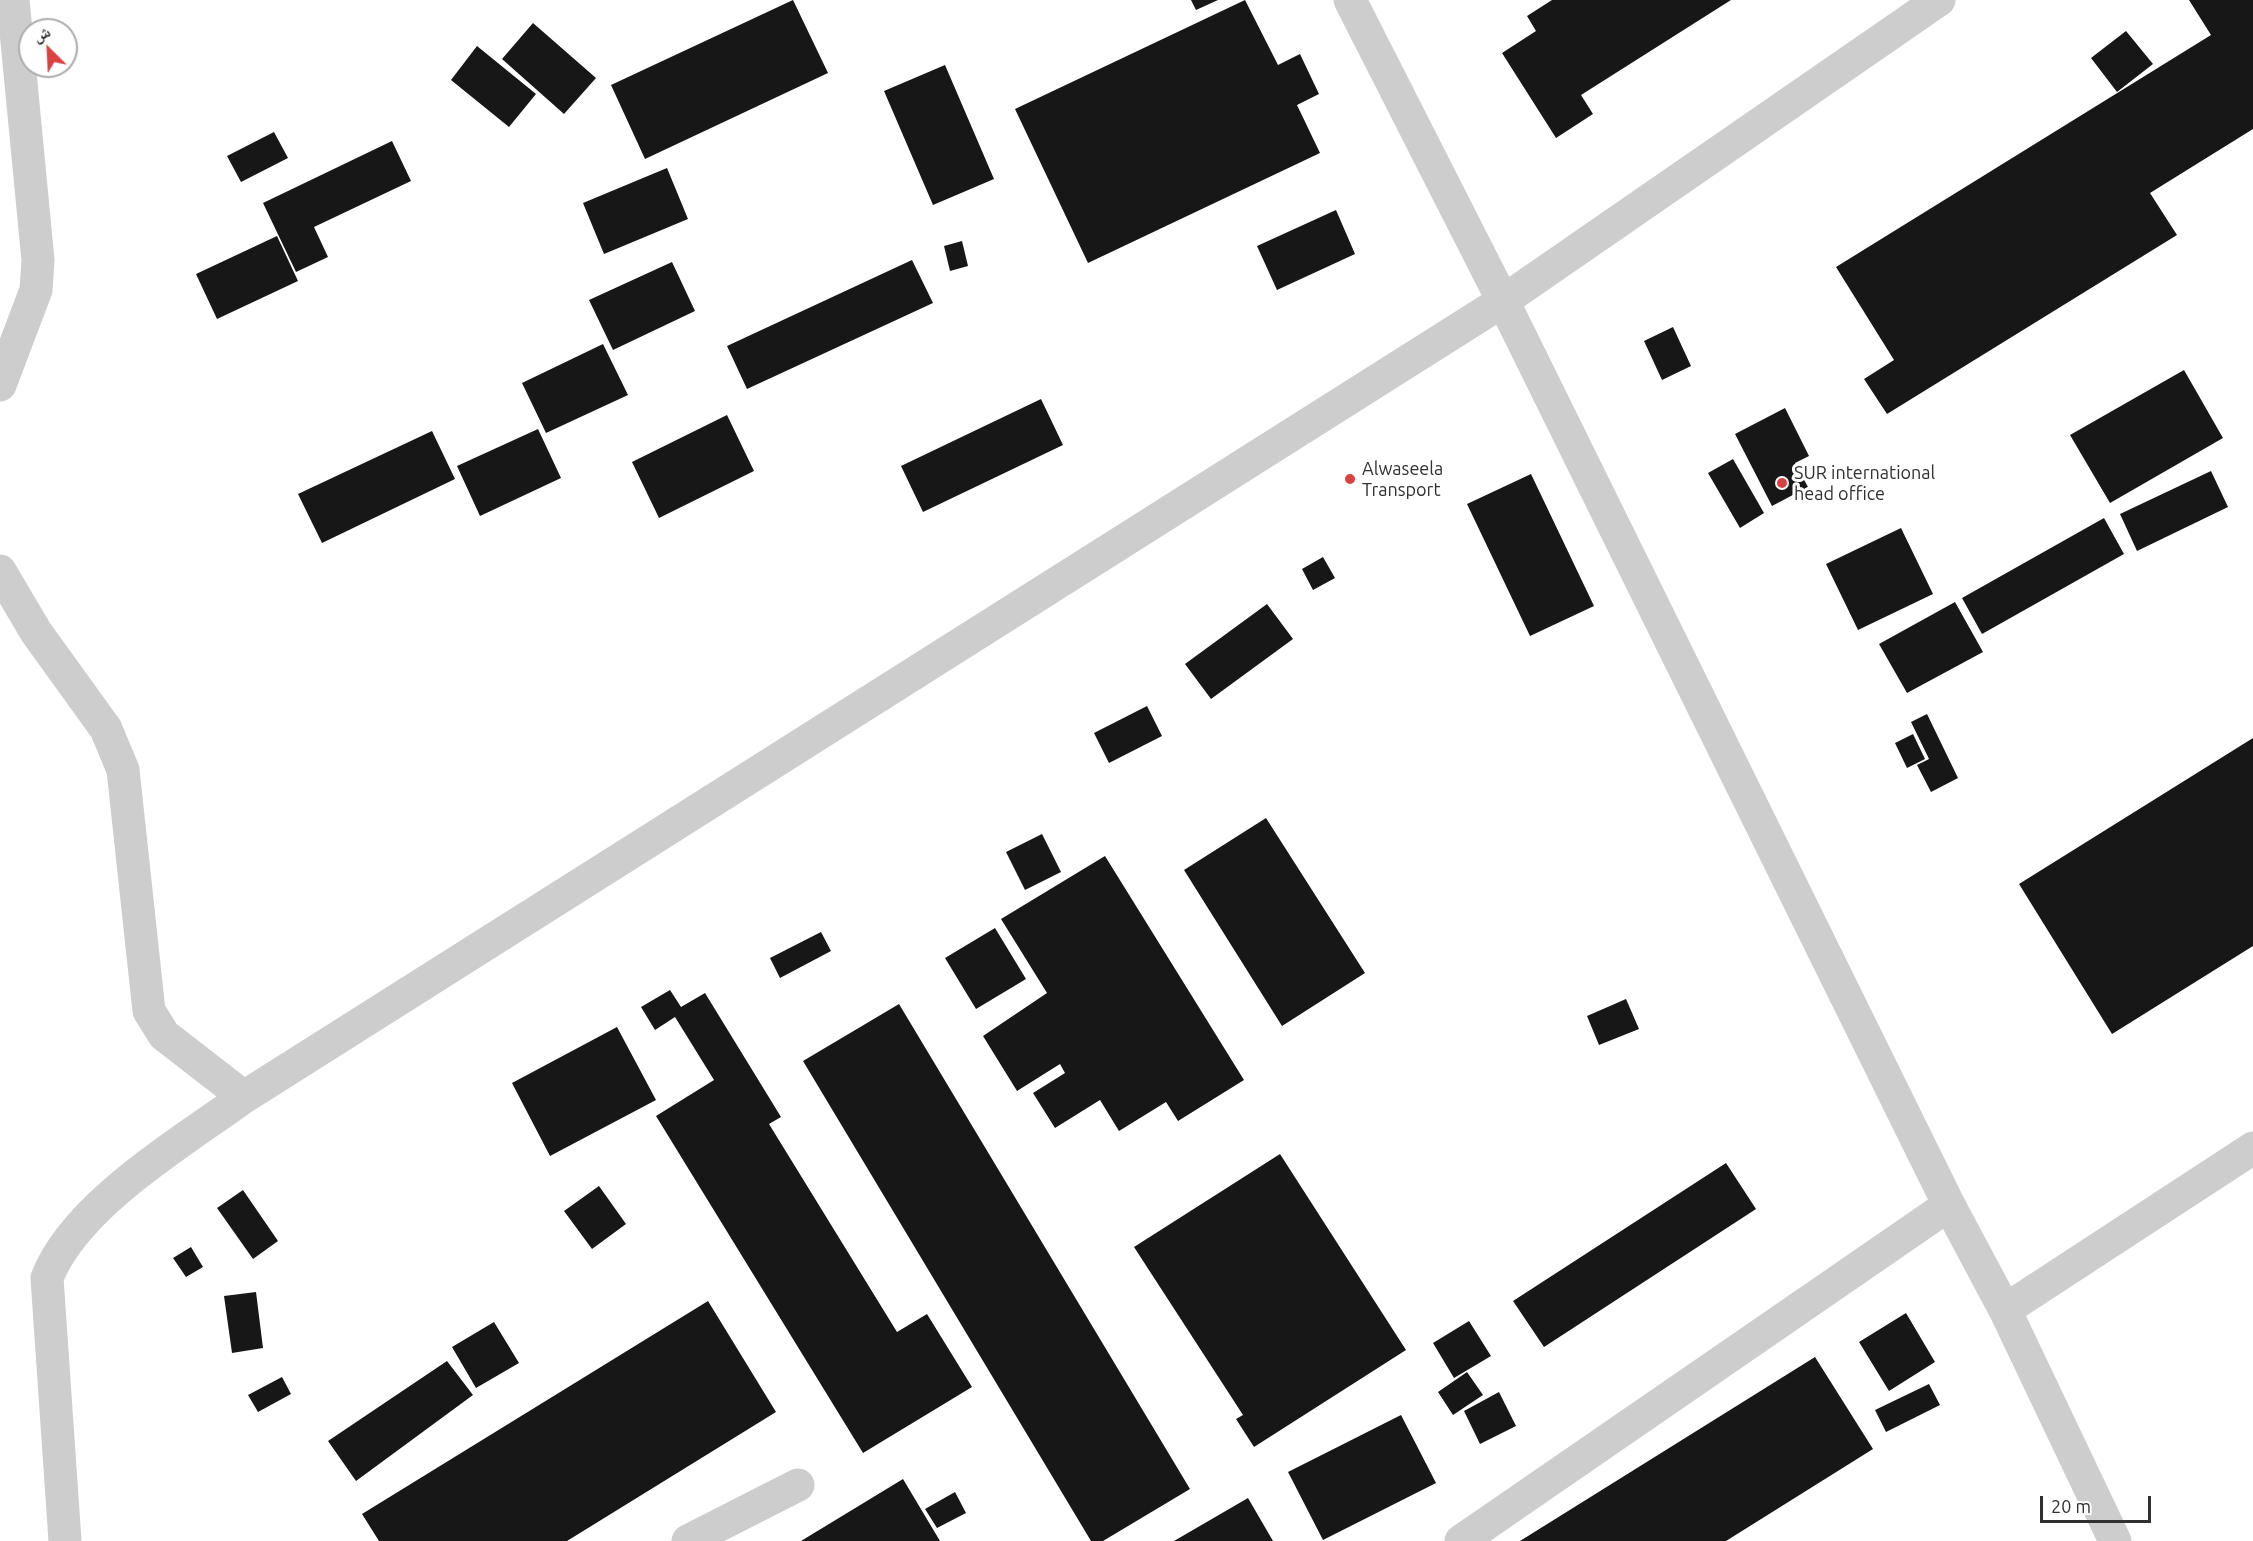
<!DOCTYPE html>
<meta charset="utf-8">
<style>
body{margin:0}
#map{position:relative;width:2253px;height:1541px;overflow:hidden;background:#fff;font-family:Ubuntu,"Noto Naskh Arabic",sans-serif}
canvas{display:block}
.north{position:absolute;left:18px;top:18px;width:60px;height:60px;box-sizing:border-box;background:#fff;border:2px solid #acacac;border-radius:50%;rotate:336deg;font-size:16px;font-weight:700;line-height:24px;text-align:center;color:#303030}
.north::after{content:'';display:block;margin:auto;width:21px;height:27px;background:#d9423f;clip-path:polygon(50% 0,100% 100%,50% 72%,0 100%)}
.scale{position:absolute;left:2040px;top:1496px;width:111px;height:27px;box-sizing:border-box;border:3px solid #303030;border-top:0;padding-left:8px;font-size:18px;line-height:21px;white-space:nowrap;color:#303030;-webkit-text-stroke:4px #fff;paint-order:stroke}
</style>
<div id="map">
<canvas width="2253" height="1541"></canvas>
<div class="north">ش</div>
<div class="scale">20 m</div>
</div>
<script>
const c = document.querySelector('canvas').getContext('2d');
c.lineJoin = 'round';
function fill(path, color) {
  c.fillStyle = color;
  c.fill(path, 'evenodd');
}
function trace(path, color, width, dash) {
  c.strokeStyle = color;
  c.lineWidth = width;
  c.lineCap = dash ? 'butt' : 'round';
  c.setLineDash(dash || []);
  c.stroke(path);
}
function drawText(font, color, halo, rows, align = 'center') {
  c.font = font + ' Ubuntu,sans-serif';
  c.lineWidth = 6;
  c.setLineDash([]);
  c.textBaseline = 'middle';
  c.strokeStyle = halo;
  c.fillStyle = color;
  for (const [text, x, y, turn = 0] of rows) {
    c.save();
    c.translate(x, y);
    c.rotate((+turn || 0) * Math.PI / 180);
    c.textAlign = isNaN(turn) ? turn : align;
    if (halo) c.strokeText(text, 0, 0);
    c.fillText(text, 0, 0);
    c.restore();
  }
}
const building = new Path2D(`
 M793,0L828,73L645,159L611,85Z
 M1191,0H1218L1196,10Z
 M1245,0L1278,65L1300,54L1319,94L1297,105L1320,153L1088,263L1015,109Z
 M1552,0H1731L1581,95L1593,114L1556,138L1502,53L1536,31L1527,16Z
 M2189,0H2253V129L2150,193L2177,235L1887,414L1864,379L1894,360L1836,267L2211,35Z
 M533,23L596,78L564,114L502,59Z
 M2126,31L2153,64L2117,92L2091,58Z
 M477,46L536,94L509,127L451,80Z
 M945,65L994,179L933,205L884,91Z
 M274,132L288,158L241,182L227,156Z
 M392,141L411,181L314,227L328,257L296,272L263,203Z
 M667,168L688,219L604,254L583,203Z
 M1336,210L1355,254L1277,290L1257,246Z
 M277,236L298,281L217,319L196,274Z
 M962,241L968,266L950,271L944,246Z
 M912,260L933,303L747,389L727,346Z
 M672,262L695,311L613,350L589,300Z
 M1673,327L1691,366L1662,380L1644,341Z
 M603,344L628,395L546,433L522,383Z
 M2184,370L2223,438L2110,503L2070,435Z
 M1041,399L1063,445L923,512L901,466Z
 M1785,408L1809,456L1795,463L1808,487L1772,506L1735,434Z
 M727,415L754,471L659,518L632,462Z
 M538,429L561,478L480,516L457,466Z
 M432,431L455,479L322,543L298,494Z
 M1733,459L1764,513L1740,528L1708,473Z
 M2211,471L2228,507L2137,551L2120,514Z
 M1531,474L1594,606L1530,636L1467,504Z
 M2104,518L2124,554L1982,634L1962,598Z
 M1901,528L1933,594L1858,630L1826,564Z
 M1323,557L1335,578L1313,590L1302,569Z
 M1955,602L1983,652L1907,693L1879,644Z
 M1267,604L1293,639L1211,699L1185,664Z
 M1147,706L1162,736L1109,763L1094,733Z
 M1927,714L1958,778L1931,792L1917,765L1929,759L1911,722Z
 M1913,734L1925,759L1907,768L1895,743Z
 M2253,738V946L2112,1034L2019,884Z
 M1266,818L1365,973L1282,1026L1184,870Z
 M1042,834L1061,872L1025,890L1006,852Z
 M1105,856L1244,1080L1178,1121L1166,1102L1119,1131L1100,1100L1055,1128L1033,1093L1065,1073L1060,1064L1017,1091L983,1036L1047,993L1001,919Z
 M995,928L1026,979L976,1009L945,958Z
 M821,932L831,951L780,978L770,958Z
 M670,990L681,1007L705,993L781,1117L769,1124L897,1332L927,1314L972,1387L863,1453L656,1116L714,1080L675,1017L655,1030L641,1007Z
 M1626,999L1639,1029L1599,1045L1587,1016Z
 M899,1004L1190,1489L1103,1541H1091L803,1061Z
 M617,1027L656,1100L550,1156L512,1083Z
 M1280,1154L1406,1350L1254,1447L1236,1419L1243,1415L1134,1247Z
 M1726,1163L1756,1209L1544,1347L1513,1301Z
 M599,1186L626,1224L592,1249L564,1211Z
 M243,1190L278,1241L253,1259L217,1208Z
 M191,1247L203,1267L186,1277L173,1258Z
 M256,1292L263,1348L232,1353L224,1296Z
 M708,1301L776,1412L567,1541H379L362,1514Z
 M1906,1313L1935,1362L1889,1391L1859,1342Z
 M1469,1321L1491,1356L1454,1378L1433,1343Z
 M494,1322L519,1363L476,1388L452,1347Z
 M1815,1357L1873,1449L1726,1541H1520Z
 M447,1361L473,1395L356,1481L328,1441Z
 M1467,1372L1483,1395L1453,1415L1438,1392Z
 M282,1377L291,1394L258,1412L248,1395Z
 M1929,1384L1940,1405L1886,1432L1875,1410Z
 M1499,1392L1516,1426L1480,1444L1464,1411Z
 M1401,1415L1436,1483L1323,1540L1288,1472Z
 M903,1479L940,1541H801Z
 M955,1492L966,1513L937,1528L925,1509Z
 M1248,1498L1273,1541H1174Z`);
const minor = new Path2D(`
 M1350,0L1503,301L1949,1205L2005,1310L2115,1541
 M0,385L36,290L38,260L13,0
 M0,571L36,632L106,729L123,770L149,1011L164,1035L244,1097
 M2005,1310L2253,1148
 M65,1541L47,1278C75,1205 181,1143 244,1097L1503,301L1939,0
 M688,1541L798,1485
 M1461,1541L1949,1205`);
const markers = [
 [1350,479,6,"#d9423f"],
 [1782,483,6,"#d9423f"]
];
const poiNames = [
 ["Alwaseela",1362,469],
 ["Transport",1362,490],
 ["SUR international",1794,473],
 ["head office",1794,494]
];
fill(building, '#171717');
trace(minor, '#cdcdcd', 33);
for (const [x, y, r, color] of markers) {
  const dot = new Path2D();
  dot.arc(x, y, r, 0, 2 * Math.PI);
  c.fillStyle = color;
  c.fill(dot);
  trace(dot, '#fff', 2);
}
drawText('18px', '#303030', '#fff', poiNames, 'left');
</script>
